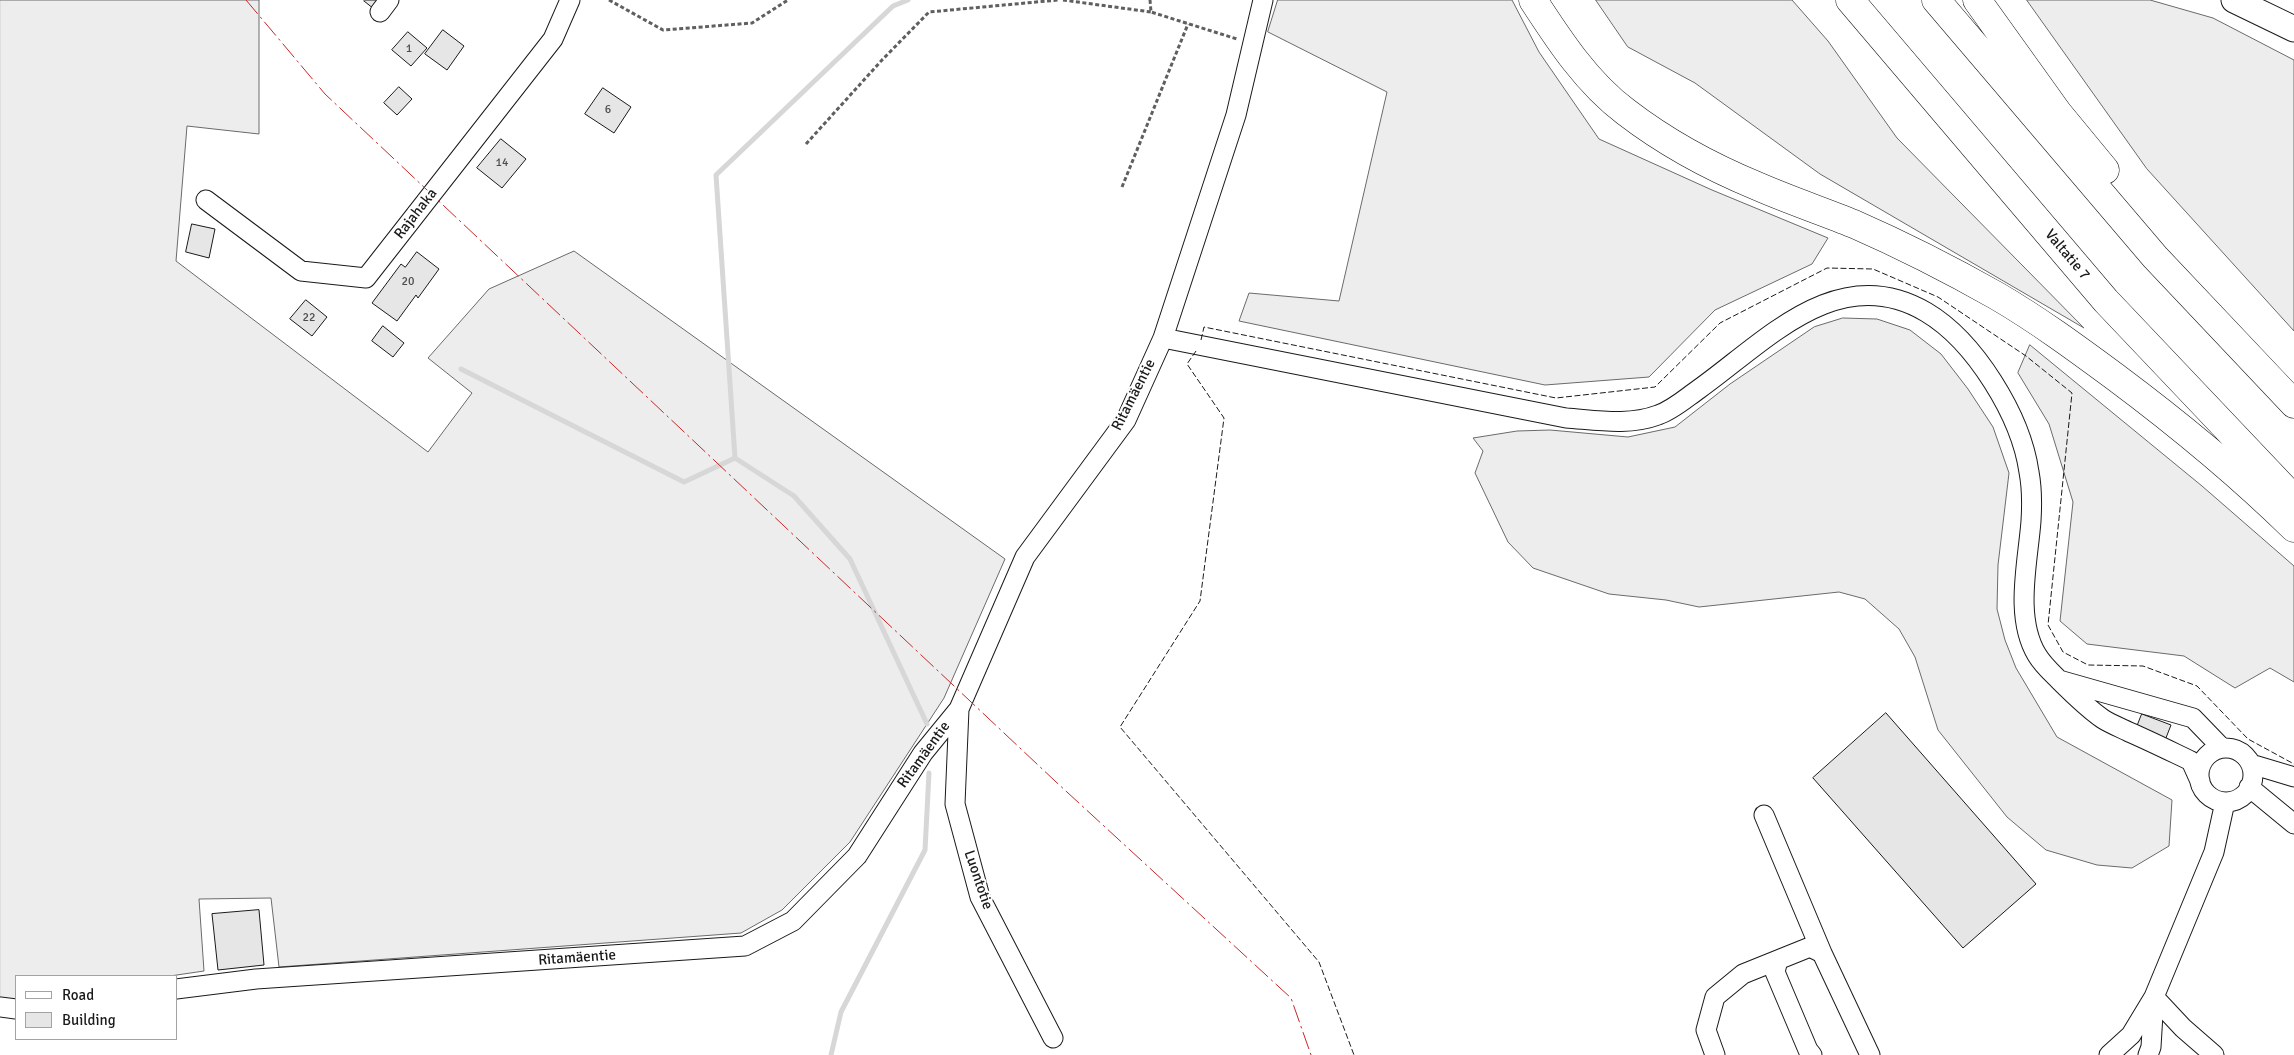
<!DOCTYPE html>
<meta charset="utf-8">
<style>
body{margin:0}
#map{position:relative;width:2294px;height:1055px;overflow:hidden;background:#fff;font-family:Signika,sans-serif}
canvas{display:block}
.legend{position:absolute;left:15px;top:975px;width:162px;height:65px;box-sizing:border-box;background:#fff;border:1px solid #a3a3a3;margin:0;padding:6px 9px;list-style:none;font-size:15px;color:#1a1a1a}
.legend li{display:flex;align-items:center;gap:10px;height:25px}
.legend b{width:25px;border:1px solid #a3a3a3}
</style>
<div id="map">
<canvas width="2294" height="1055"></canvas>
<ul class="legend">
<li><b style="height:6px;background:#fff"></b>Road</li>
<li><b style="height:14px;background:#e6e6e6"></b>Building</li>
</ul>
</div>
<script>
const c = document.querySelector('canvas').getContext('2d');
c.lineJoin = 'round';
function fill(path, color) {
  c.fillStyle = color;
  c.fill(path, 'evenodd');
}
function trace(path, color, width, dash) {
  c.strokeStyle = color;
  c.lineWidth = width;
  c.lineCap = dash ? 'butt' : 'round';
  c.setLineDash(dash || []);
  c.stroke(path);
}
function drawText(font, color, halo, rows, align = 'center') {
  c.font = font + ' Signika,sans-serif';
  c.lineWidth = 4;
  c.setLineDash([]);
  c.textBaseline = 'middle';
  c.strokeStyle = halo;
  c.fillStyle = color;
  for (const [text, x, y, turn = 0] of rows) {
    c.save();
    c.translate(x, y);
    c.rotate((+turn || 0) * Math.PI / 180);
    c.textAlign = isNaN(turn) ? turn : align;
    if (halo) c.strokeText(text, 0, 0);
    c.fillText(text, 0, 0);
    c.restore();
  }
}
const built = new Path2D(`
 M0,0H259V134L187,126L176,261L428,452L472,393L428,358L489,289L574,251L1005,559L944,698L850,842L782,910L741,933L279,967L271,898L199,899L204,971L170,976H16V999L0,998Z
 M1278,0H1512L1539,52L1599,139L1712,190L1828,238L1812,264L1715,310L1649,377L1545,385L1239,321L1249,293L1339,301L1387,92L1268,32Z
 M1596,0H1792L1828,41L1897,138L2084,328L1820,174L1695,83L1628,47Z
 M2027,0H2150L2213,18L2294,60V331L2147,169Z
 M1843,318L1877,319L1910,330L1941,354L1968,389L1993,427L2009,473L1998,565L1997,609L2005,640L2016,668L2057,737L2172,800L2169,846L2132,868L2097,865L2046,850L2007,817L1938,730L1915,657L1899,629L1865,599L1839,592L1699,607L1666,600L1609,594L1533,568L1508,542L1475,473L1483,451L1473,438L1517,431L1550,430L1628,437L1675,427L1730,384L1814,327Z
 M2030,345L2202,486L2294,566V682L2270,668L2235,688L2184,656L2087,644L2060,621L2073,502L2049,424L2018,373Z`);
const stream = new Path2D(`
 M461,369L684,482L735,458L794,496L850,559L927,724
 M735,458L716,175L893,6L908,0
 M831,1055L841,1012L925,850L929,773`);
const building = new Path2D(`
 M365,0H381L374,9L364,1Z
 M443,30L464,46L447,70L425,54Z
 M408,32L427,48L411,66L392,50Z
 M399,87L412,99L397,115L384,103Z
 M603,88L631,107L614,133L585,114Z
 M501,139L526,159L502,188L477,168Z
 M192,224L215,229L209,258L186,252Z
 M417,252L439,269L418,298L416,295L397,321L372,303L401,264L405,267Z
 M306,300L327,317L312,336L290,319Z
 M383,326L404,343L393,357L372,341Z
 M1886,713L2036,884L1963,948L1813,778Z
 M2142,714L2171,725L2164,743L2135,732Z
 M259,910L264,965L218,970L212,914Z`);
const path = new Path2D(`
 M609,0L663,30L752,23L788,0
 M1063,0L1151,12
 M1150,0L1151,12L1237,39
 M806,144L882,60L929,12L1058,0
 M1122,187L1188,24`);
const minor = new Path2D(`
 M380,12L389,0
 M206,200L301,271L366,278L553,39L570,0
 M1163,338L1566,418C1596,420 1629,426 1658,415C1673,410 1686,398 1699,389C1765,342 1838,260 1926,312C1975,341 2021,416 2029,472C2032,488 2032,505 2031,521C2028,562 2014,617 2037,655C2043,665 2051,672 2059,680C2073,694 2087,708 2103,719C2111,724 2121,728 2129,732C2150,741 2170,751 2191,761L2200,781
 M2059,680L2193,718L2222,748
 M959,709L955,804L980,897L1053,1038
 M2199 775a27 27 0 1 1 54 0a27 27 0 1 1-54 0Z
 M2251,764L2294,777
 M2249,787L2294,824
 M1764,815L1822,953
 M1778,960L1775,972L1808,1050L1812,1055
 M176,989L256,979L745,946L793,921L857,856L923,753L959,709L1025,557L1126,420L1163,338L1236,115L1263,0
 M0,1007L16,1009
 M1715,1055L1706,1030L1715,997L1743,974L1810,947L1822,953L1870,1055
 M2109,1055L2131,1035L2154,997L2214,852L2225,802
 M2148,1055L2151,1047L2154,997L2183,1028L2214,1055`);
const major = new Path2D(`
 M2234,0L2294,29`);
const highway = new Path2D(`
 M1533,0C1559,40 1587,83 1626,112C1665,142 1711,167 1757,186C1789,200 1822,211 1854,224C1902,245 1951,270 1997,296C2038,320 2076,348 2114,376C2177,423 2238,473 2294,528
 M1850,0L2106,301L2294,499
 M1936,0L2155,257L2294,404
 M1977,0L2058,113L2105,170`);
const fence = new Path2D(`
 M1201,340L1204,327L1556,398L1655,387L1720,323L1827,268L1873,269L1938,297L2026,356L2072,393L2048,625L2063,652L2088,665L2143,666L2197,686L2248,739L2294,764
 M1196,351L1187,364L1224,418L1200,601L1120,727L1319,962L1354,1055`);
const power = new Path2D(`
 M246,0L325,94L1055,781L1291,998L1311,1055`);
const numberNames = [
 ["1",409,49],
 ["6",608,110],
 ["14",502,163],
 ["20",408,282],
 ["22",309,318]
];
const streetNames = [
 ["Rajahaka",416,214,-52],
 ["Valtatie 7",2067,255,50],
 ["Ritamäentie",1134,395,-63],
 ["Ritamäentie",924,755,-54],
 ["Luontotie",978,880,71],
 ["Ritamäentie",577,958,-4]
];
fill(built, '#ededed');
trace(built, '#6a6a6a', 1);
trace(stream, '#d7d7d7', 5);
fill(building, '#e6e6e6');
trace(building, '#1a1a1a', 1);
trace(minor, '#1a1a1a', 21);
trace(major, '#1a1a1a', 27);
trace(highway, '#1a1a1a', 29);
trace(path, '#5f5f5f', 3, [4, 2.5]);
trace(minor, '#fff', 19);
trace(major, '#fff', 25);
trace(highway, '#fff', 28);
trace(fence, '#1a1a1a', 1, [6, 2.5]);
trace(power, '#c62828', 1, [18, 4, 2.5, 4]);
drawText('12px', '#4d4d4d', null, numberNames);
drawText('15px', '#1a1a1a', '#fff', streetNames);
</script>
